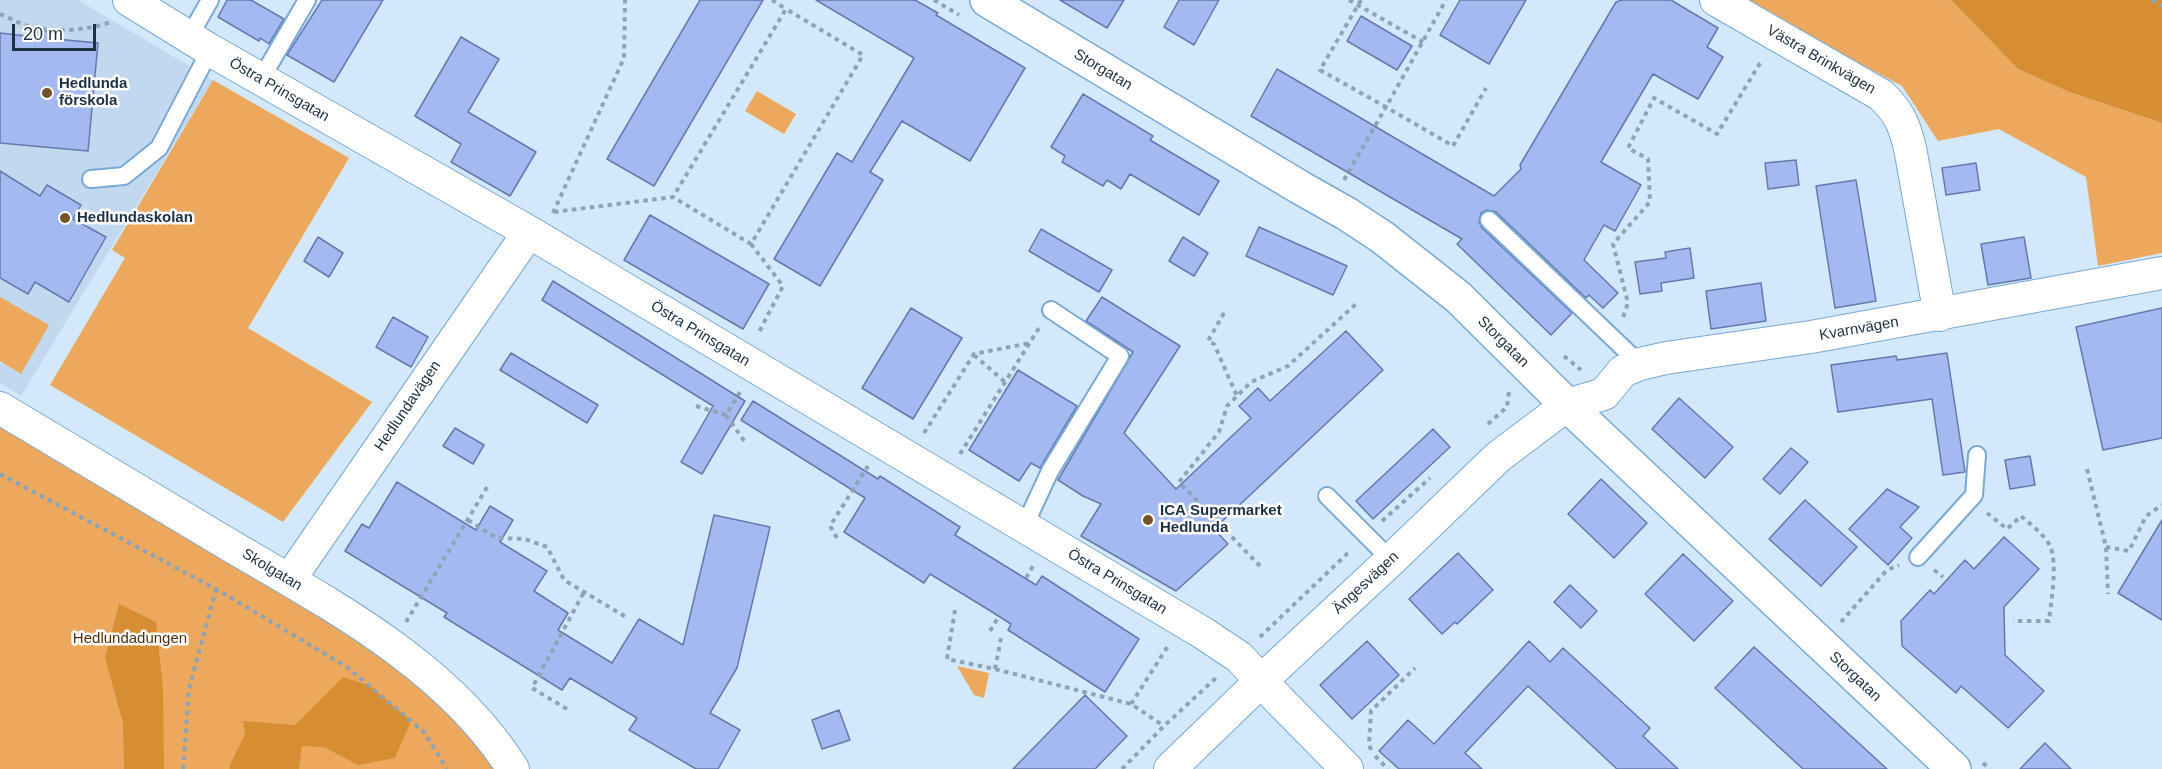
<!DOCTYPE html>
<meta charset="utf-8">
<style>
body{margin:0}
#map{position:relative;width:2162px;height:769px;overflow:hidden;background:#d4e8fb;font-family:Helvetica,sans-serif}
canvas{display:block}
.scale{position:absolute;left:12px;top:24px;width:84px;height:27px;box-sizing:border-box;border:3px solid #1d3144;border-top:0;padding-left:8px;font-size:18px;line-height:21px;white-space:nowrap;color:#1d3144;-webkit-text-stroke:4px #fff;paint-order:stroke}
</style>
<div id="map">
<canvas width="2162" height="769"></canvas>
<div class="scale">20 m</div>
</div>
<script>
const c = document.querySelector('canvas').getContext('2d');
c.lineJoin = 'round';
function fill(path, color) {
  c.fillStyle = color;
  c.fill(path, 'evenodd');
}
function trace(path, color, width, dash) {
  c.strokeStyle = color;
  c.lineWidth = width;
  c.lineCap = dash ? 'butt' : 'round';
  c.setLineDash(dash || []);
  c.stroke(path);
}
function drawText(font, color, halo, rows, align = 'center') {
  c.font = font + ' Helvetica,sans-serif';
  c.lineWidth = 5;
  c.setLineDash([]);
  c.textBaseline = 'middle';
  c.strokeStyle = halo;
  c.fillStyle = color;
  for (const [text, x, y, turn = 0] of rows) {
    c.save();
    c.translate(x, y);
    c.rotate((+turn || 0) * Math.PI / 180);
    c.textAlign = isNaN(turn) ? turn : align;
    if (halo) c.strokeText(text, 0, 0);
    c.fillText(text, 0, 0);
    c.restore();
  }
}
const built = new Path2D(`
 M0,0H78L213,80L21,396L0,383Z`);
const green = new Path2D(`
 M1741,0H1951L2018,69L2069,92L2162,123V253L2098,266L2086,177L1999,129L1938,141L1902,86Z
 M213,80L349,158L248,328L372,402L283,522L50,385L125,258L112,250Z
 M757,91L796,114L784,134L745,111Z
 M0,297L49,325L21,374L0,361Z
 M0,408L386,641L513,769H0Z
 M957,666L989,673L984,698L974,695Z`);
const forest = new Path2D(`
 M1951,0H2162V123L2069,92L2018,69Z
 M119,604L156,622L163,689L164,769H124L123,723L105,658Z
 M343,677L370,686L411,721L395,758L358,765L324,747L302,746L299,769H230V765L245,734L243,721L295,725Z`);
const building = new Path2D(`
 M227,0H251L284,19L269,44L260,38L259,41L218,17Z
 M322,0H383L334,82L287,55Z
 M700,0H763L654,186L607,159Z
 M816,0H915L938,13L936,15L1025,68L970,161L902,121L870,172L883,180L820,286L774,259L837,153L852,162L914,58Z
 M1060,0H1124L1107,28Z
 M1179,0H1219L1194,45L1164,27Z
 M1460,0H1526L1489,64L1440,35Z
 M1622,0H1671L1718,28L1707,47L1723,57L1698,99L1653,74L1601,162L1641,185L1615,231L1604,225L1584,260L1618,293L1603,308L1589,295L1586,298L1496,212L1487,210L1481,213L1479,222L1482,228L1572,313L1551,335L1457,244L1462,239L1251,116L1277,69L1494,196L1521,169L1520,165L1616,2Z
 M1361,16L1412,46L1397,70L1347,41Z
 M26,29L57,32L56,39L98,43L88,151L0,143V33L26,36Z
 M461,37L499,59L468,112L536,152L510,196L451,162L461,144L415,116Z
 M1083,94L1153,136L1150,140L1219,181L1199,215L1130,174L1121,189L1107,180L1103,186L1062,162L1065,156L1051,147Z
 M1796,160L1799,185L1768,189L1765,163Z
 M1976,163L1980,190L1946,195L1942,168Z
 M0,171L40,196L47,185L81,205L73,219L106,237L69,302L35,282L28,294L0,278Z
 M1856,180L1876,301L1835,308L1816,186Z
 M650,215L769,284L743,329L624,260Z
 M1259,227L1347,266L1333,295L1246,256Z
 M1041,229L1112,270L1099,292L1029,251Z
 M318,237L343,253L329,277L304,261Z
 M1183,237L1208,253L1194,276L1169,261Z
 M2024,237L2031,278L1988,285L1981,244Z
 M1690,248L1694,278L1661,283L1662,291L1640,294L1635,262L1666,258L1665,252Z
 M553,281L745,401L702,474L681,462L713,406L542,300Z
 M1761,283L1766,321L1711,329L1706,291Z
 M1102,297L1180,346L1124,433L1176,489L1251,418L1239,406L1258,388L1270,401L1346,331L1383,370L1214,529L1228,544L1176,591L1081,536L1101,504L1083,496L1058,480L1133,352L1086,321Z
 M911,308L962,338L913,419L862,388Z
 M2162,308V438L2103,450L2076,327Z
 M393,317L428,337L411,367L376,347Z
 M511,353L598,405L587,423L500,370Z
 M1947,353L1965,472L1943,475L1932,399L1838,412L1831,365L1896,356L1897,360Z
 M1018,370L1077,406L1040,468L1031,463L1019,481L969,450Z
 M1679,398L1733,447L1705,478L1652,429Z
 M753,401L878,479L880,476L960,527L955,535L1036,585L1042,576L1139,639L1105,692L1008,630L1011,624L989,610L930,574L924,583L844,532L865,498L741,420Z
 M455,428L484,445L473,464L443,446Z
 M1433,429L1450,447L1373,519L1356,501Z
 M1791,448L1808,462L1780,494L1763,479Z
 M2030,456L2035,485L2010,489L2005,460Z
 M1601,479L1647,523L1614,558L1568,514Z
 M397,482L476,530L490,506L513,520L500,542L547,571L534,591L568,613L558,630L612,663L639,619L683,645L714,515L770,527L737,668L710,713L740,730L718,769H696L629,730L637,718L570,678L562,690L444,617L447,613L345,551L362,524L369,528Z
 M1887,489L1919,507L1900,527L1912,538L1888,565L1849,529Z
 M1805,500L1857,547L1821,586L1769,539Z
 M2162,520V620L2118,593Z
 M2004,537L2039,569L2004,607L2005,655L2044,691L2008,728L1961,686L1956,693L1902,646L1901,621L1930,590L1934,594L1965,560L1974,569Z
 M1458,553L1493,590L1457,624L1455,622L1442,634L1409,599Z
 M1683,554L1733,601L1694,641L1645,594Z
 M1570,585L1597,611L1581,628L1554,602Z
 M1367,641L1399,675L1352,719L1320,685Z
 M1529,641L1550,662L1563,648L1650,728L1643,736L1678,769H1617L1528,686L1465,753L1482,769H1399L1379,751L1408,720L1434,744Z
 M1754,647L1887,769H1803L1715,688Z
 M1085,695L1127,736L1095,769H1013Z
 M839,710L850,740L822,749L812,720Z
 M2045,743L2071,769H2020Z`);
const path = new Path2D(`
 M772,0L786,9
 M934,0L959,15
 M1349,0L1423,42
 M1361,0L1320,70L1386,107L1446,0
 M2152,0L2162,6
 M0,14C10,18 20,24 31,27C55,33 88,30 111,22
 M1344,180L1386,107L1453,146L1486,88
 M554,212L673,197L751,244L863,55L786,9L673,197
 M553,213L624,58L625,0
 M751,244L783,286L758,334
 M1224,313L1208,341L1214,344L1237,396
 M1623,317L1628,303L1613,244L1650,202L1648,159L1628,148L1654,98L1717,134L1762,60
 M974,355L1005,382
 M1564,356L1581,370
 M740,392L726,415L745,442
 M696,406L726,415
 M1488,424L1507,407L1509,392
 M924,433L974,354L1030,343
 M960,454L1039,328
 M2087,469L2106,547L2108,594
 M0,474L216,589L347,667L424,732L447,769
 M1987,513L2007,529L2021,516C2030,524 2044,534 2050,546C2058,563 2051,602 2049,621H2013
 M468,520L497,538L525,539L547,547L564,580L626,617
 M1382,521L1430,478
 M837,538L830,526L868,466
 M2106,547L2129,551L2146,516L2162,505
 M1260,566L1179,482L1219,432L1227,406L1251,382L1288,366L1356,304
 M1934,570L1943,577
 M1026,578L1033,566
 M955,610L947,659L995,669L1131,704L1164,726
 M406,622L489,484
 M1841,622L1887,570L1899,565
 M990,631L999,616
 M1260,637L1350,551
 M995,669L1001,638
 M1131,704L1168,646
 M567,709L532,688L584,592
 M1371,750L1369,744L1371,711L1415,668
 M1375,756L1388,769
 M1983,763L1990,769
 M183,769L189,689L216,589
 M1122,769L1164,726L1217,677`);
const service = new Path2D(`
 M189,37L210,0
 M261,79L307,0
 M91,179L124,176L159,148L210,50
 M1489,220L1640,364
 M1327,496L1391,560
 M1024,527L1050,471L1120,356L1051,310
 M1918,557L1974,495L1977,455`);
const minor = new Path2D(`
 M129,0L210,50L529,232L1203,633L1239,657L1280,701L1347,769
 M1716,0L1881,95C1899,112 1904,124 1910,148L1940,315
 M0,408C77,454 154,500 231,546C333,606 448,666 513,769
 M289,580L529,232
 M1170,769L1262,680L1391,560L1498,457L1567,405L1604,394L1623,371L1640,364L1666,358L1811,337L2162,273`);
const tertiary = new Path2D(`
 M987,0L1301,188L1347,214L1382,237L1458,297L1567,405L1954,769`);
const markers = [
 [47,93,6,"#75522a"],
 [65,218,6,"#75522a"],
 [1148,520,6,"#75522a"]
];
const streetNames = [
 ["Västra Brinkvägen",1821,60,30],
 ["Storgatan",1103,70,31],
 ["Östra Prinsgatan",279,90,30],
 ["Kvarnvägen",1859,329,-10],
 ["Östra Prinsgatan",700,334,31],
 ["Storgatan",1503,342,45],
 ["Hedlundavägen",408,406,-56],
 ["Skolgatan",272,570,31],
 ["Östra Prinsgatan",1117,582,31],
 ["Ängesvägen",1366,583,-43],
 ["Storgatan",1855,677,43]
];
const poiNames = [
 ["Hedlunda",59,84],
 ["förskola",59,101],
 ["Hedlundaskolan",77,218],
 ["ICA Supermarket",1160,511],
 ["Hedlunda",1160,528]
];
const parkNames = [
 ["Hedlundadungen",130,639]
];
fill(built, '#c2d8ee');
fill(green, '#eca95d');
fill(forest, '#d78e32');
fill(building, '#a3b9ef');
trace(building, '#6479ae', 1.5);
trace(service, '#78a9d7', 20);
trace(minor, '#78a9d7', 34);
trace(tertiary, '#78a9d7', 36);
trace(path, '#8fa3b6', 4, [4.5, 4.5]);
trace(service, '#fff', 16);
trace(minor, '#fff', 32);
trace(tertiary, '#fff', 33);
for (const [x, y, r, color] of markers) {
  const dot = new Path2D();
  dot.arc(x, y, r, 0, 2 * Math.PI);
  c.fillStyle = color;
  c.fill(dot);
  trace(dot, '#fff', 2);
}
drawText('15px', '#1d3144', '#fff', streetNames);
drawText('bold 15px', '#1d3144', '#fff', poiNames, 'left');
drawText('15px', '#50320d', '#fff', parkNames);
</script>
